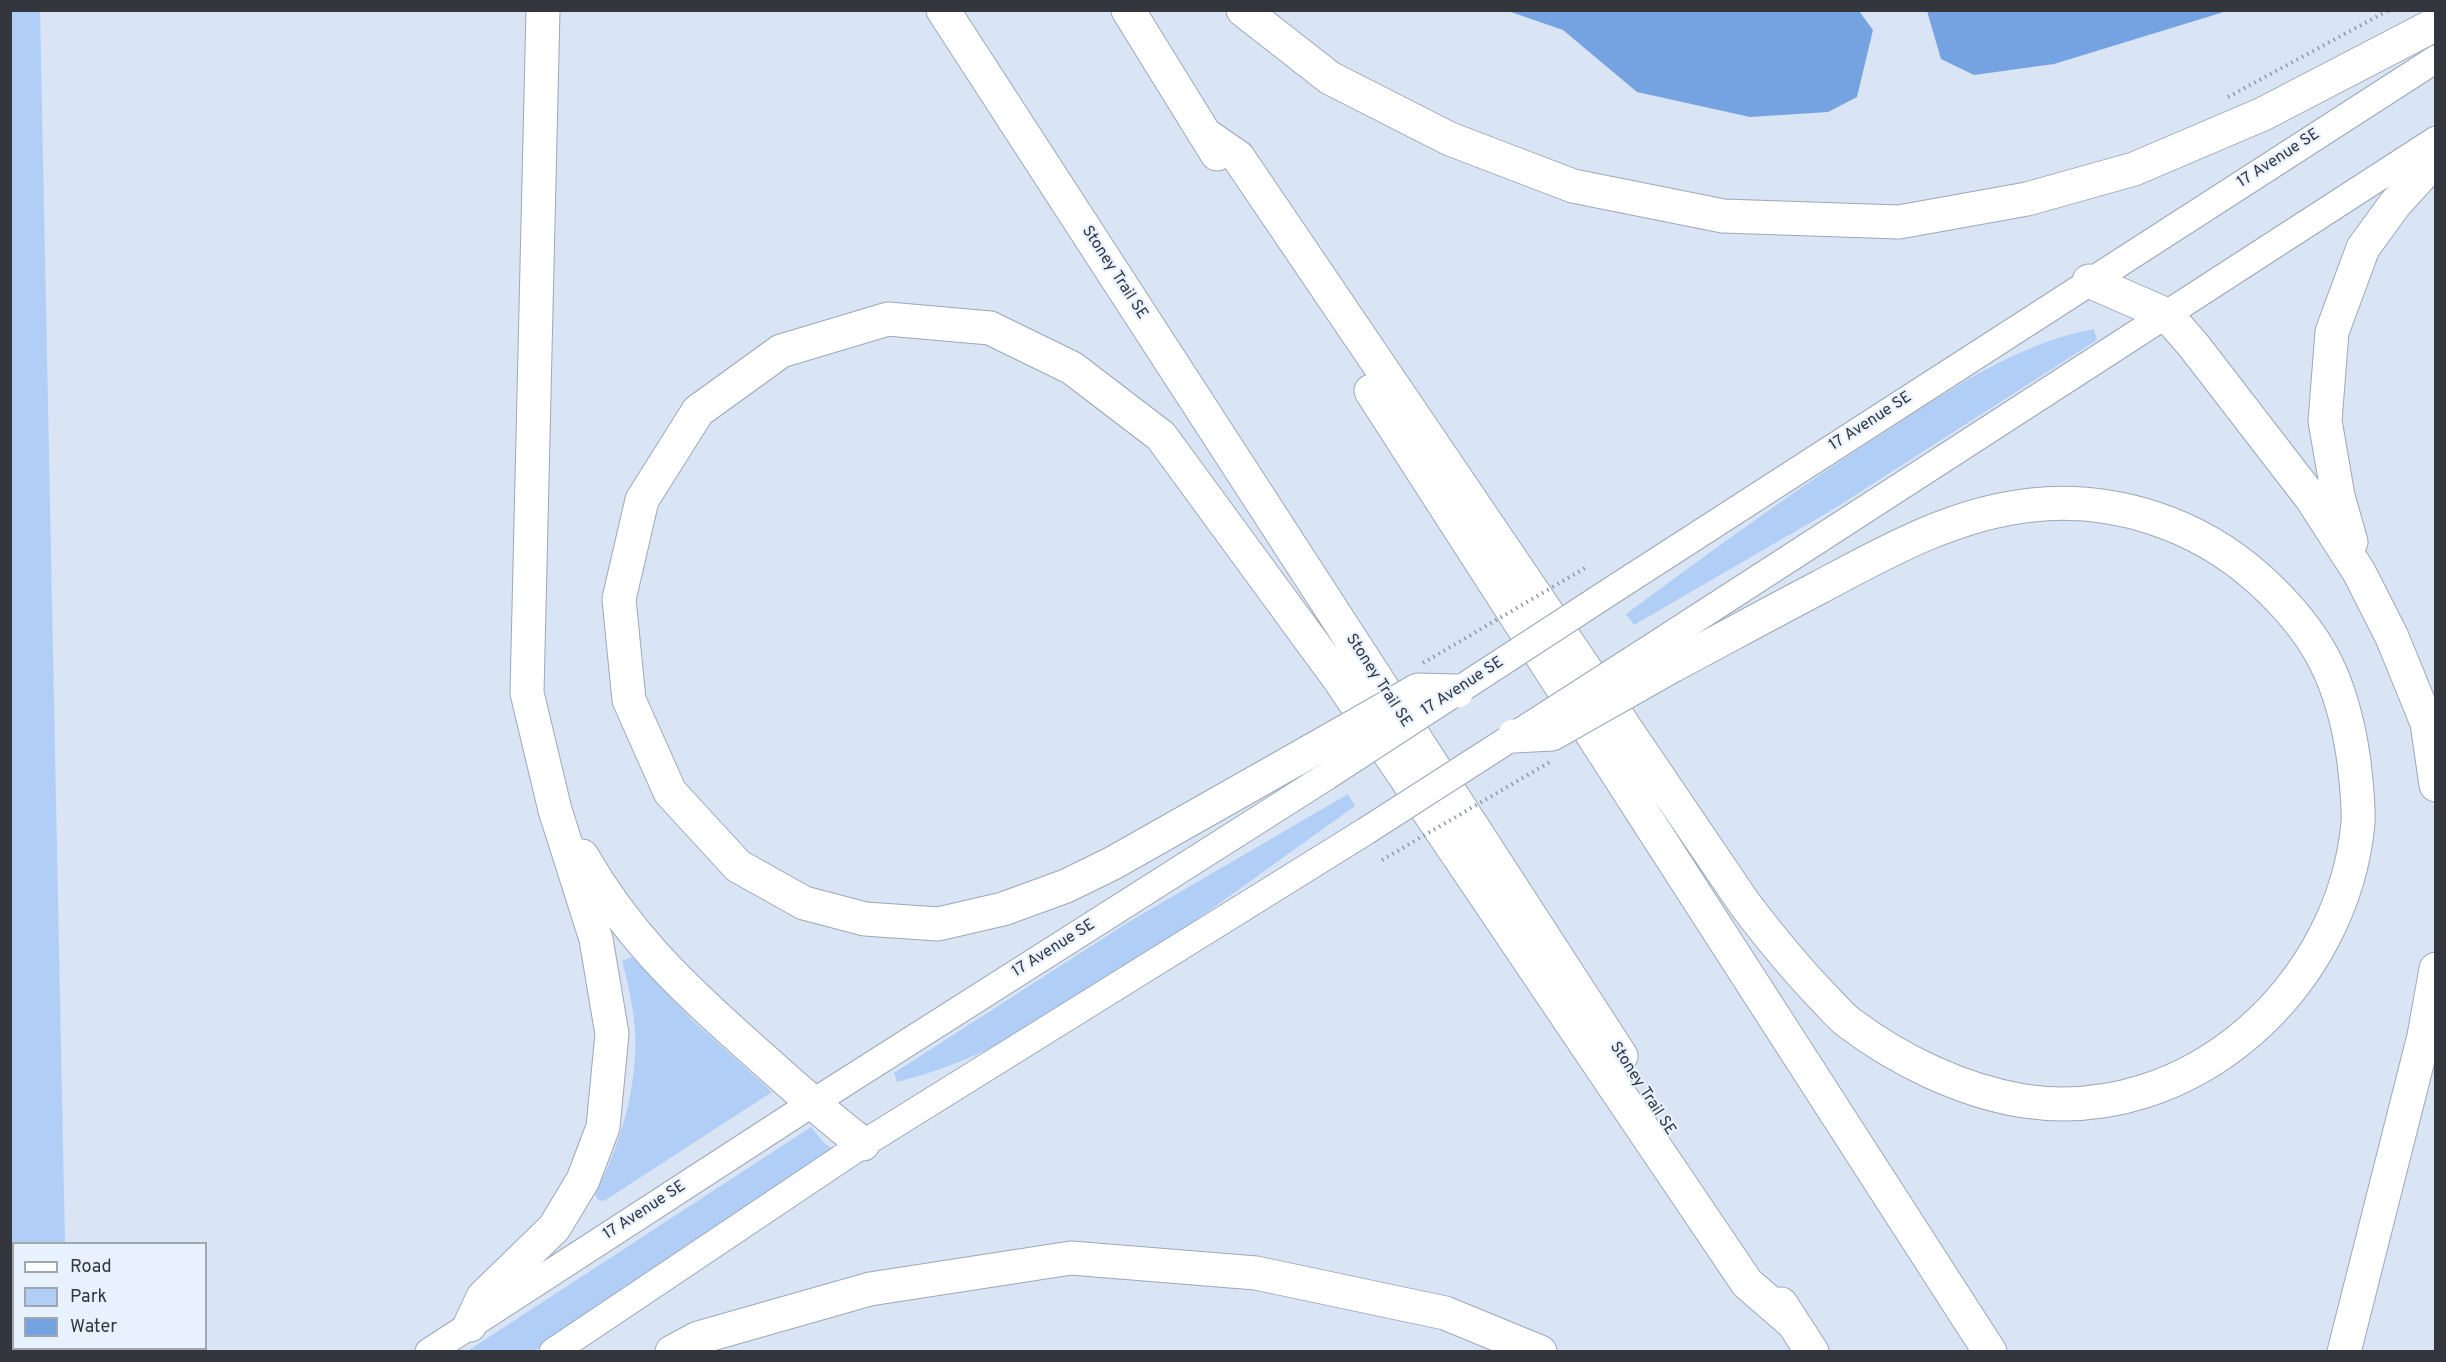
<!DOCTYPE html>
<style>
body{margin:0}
#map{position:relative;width:2446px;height:1362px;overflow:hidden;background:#d9e4f4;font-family:Overpass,sans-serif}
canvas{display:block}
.frame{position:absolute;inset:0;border:12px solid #33373d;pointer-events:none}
.legend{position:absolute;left:12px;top:1242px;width:195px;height:108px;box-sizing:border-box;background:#e8f1fe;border:2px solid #a0a7b1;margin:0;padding:8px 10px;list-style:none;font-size:18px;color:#33373d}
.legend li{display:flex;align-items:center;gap:12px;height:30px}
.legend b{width:30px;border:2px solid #a0a7b1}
</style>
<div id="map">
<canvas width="2446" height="1362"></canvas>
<div class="frame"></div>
<ul class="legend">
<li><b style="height:8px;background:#fff"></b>Road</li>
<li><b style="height:16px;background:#b1cff6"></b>Park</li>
<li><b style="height:16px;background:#75a3e2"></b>Water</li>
</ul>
</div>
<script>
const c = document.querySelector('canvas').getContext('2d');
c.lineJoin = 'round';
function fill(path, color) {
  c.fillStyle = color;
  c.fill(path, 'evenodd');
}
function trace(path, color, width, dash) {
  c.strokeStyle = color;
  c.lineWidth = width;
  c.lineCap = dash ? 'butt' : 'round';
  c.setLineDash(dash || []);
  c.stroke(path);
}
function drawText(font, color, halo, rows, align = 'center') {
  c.font = font + ' Overpass,sans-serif';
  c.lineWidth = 4.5;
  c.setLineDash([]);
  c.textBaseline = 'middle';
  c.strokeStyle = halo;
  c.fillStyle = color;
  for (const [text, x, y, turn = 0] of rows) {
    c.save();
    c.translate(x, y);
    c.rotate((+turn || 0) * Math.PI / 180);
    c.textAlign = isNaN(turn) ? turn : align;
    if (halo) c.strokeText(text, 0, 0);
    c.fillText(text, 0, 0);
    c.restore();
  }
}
const green = new Path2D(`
 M40,11L65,1243L14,1244L13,1283L11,1285L10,11Z
 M2094,329L2097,340L1832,510L1634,625L1626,614C1713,550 1800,486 1891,428C1954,387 2019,343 2094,329Z
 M1348,794L1355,806C1275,863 1196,922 1113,976C1041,1022 982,1061 897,1082L894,1073L1127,923Z
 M632,957L693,1021L772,1092L604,1201L598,1200L595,1194C621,1144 638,1086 635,1029C633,1006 628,983 622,961Z
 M811,1127L825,1144L834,1149L651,1275L534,1351L466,1352Z`);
const water = new Path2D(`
 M1508,11H1859L1873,30L1857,97L1828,112L1750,117L1637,92L1563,30Z
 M1927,11V10L2227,11L2054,64L1974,75L1941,59Z`);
const path = new Path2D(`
 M2228,97L2389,10`);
const secondary = new Path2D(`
 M1617,587L2436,59
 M1657,644L2436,140
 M429,1352L811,1104L1327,776
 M553,1352L863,1144L1366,831`);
const highway = new Path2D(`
 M943,10L1621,1056
 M1128,10L1217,154
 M1243,10L1330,78L1450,139L1573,186L1723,216L1899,222L2027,199L2134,169L2263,114L2436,24
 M1206,135L1238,157L1744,903C1769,936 1795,968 1824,998C1832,1006 1839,1015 1848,1022C1898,1060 1962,1091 2024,1101C2192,1126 2343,986 2358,823C2359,803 2356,781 2354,762C2343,682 2319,633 2259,579C2198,524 2114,496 2032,505C1955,513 1887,551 1820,587C1770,613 1721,640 1672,666
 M2089,281L2167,315L2194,346L2312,499L2359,572L2392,637L2427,723L2436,785
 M1371,391L1990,1352
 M2351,542L2338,496L2325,421L2332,332L2363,248L2395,204L2436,159
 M1309,752L1113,863L1066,886L1003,909L938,924L865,919L804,903L738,866L670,792L629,700L619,599L642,500L698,411L781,351L888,319L990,328L1072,368L1161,436L1339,679L1747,1283L1793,1323
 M582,856C626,933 679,984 744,1042C783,1077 821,1112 863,1144
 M1781,1304L1812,1352
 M470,1325L483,1297L554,1228L583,1180L603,1127L612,1034L596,939L555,810L527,693L543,10
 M672,1352L698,1338L870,1289L1071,1258L1256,1273L1445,1313L1540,1352
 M2344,1352L2424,1036L2436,969`);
const pathBridge = new Path2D(`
 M1423,663L1585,568
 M1382,860L1550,762`);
const secondaryBridge = new Path2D(`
 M1327,776L1617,587
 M1366,831L1657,644`);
const highwayBridge = new Path2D(`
 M1514,736L1552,734L1672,666
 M1309,752L1418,690L1457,691`);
const streetNames = [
 ["17 Avenue SE",2279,159,-33],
 ["Stoney Trail SE",1114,273,57],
 ["17 Avenue SE",1871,422,-33],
 ["Stoney Trail SE",1378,681,57],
 ["17 Avenue SE",1463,687,-33],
 ["17 Avenue SE",1054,949,-32],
 ["Stoney Trail SE",1642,1089,57],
 ["17 Avenue SE",645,1211,-33]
];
fill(green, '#b1cff6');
fill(water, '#75a3e2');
trace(secondary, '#9da8b7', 29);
trace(highway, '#9da8b7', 35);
trace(path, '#9098a4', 4, [1.5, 4.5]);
trace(secondary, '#fff', 27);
trace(highway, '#fff', 33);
trace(secondaryBridge, '#9da8b7', 29, []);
trace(highwayBridge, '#9da8b7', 35, []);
trace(pathBridge, '#9098a4', 4, [1.5, 4.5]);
trace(secondaryBridge, '#fff', 27);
trace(highwayBridge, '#fff', 33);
drawText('16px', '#33373d', '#e8f1fe', streetNames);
</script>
